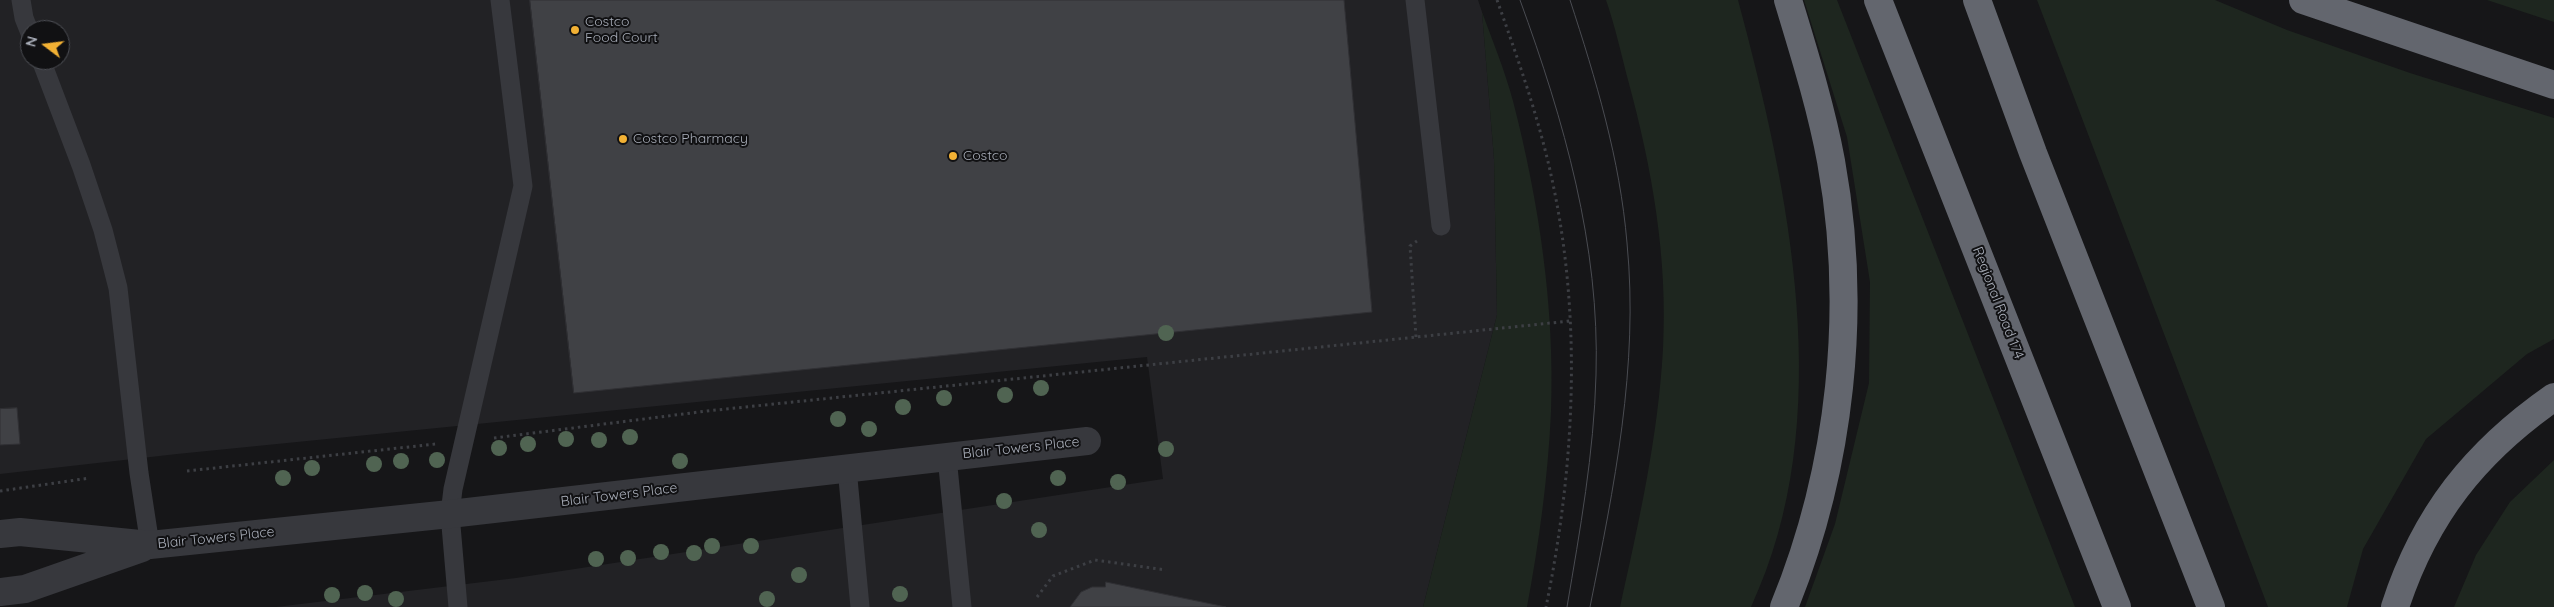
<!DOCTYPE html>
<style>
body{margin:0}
#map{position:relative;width:2554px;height:607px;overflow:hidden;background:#161618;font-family:Quicksand,sans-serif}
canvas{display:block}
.north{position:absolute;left:20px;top:20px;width:50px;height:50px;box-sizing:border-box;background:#111113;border:1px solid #4d4f55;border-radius:50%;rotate:285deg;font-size:14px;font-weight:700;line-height:20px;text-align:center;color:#a8adb8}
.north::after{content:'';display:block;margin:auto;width:18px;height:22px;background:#f2b134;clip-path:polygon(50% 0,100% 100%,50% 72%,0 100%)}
</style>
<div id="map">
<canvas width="2554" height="607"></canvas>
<div class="north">N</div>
</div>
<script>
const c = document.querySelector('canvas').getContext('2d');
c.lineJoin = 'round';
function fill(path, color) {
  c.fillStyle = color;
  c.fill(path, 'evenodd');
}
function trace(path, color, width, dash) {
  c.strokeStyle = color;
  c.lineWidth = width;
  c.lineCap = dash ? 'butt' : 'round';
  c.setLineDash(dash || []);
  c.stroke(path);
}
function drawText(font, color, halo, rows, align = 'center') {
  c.font = font + ' Quicksand,sans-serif';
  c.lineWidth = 4;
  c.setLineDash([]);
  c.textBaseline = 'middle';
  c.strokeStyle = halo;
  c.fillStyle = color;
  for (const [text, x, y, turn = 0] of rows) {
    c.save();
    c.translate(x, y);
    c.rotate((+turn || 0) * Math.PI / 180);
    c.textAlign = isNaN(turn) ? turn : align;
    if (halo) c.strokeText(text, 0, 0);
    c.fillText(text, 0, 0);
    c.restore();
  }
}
const built = new Path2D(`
 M0,0H1478L1482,12L1494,159L1497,315L1423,607H276L516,578L1163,479L1147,357L177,454L0,474ZM30,30H60V60H30Z`);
const green = new Path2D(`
 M1606,0H1738C1789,190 1839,420 1751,607H1620C1639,522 1658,437 1663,349C1668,258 1652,168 1628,80C1621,53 1615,26 1606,0Z
 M1804,0H1837L2075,607H1805L1835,524L1869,383L1870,282L1847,137Z
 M2037,0H2215L2287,30L2410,73L2554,118V339L2527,354L2426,439L2363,549L2347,607H2268Z
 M2487,0H2554V22Z
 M1482,12C1493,42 1505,71 1513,101C1539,202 1555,308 1551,412C1548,477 1539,543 1527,607H1423L1497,315L1494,159Z
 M2554,460V607H2454L2476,555L2510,502Z`);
const building = new Path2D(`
 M530,0H1344L1372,312L574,393Z
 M17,408L20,444L0,445V409Z
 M1106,582L1226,607H1070L1081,592L1092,587H1105Z`);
const path = new Path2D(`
 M1497,0C1519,62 1541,124 1554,189C1582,326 1574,470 1546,607
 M1416,337L1410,246L1417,241
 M494,438L707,411L1570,321
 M187,471L436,444
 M0,491L90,478
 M1037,597L1053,576L1095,560L1166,570`);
const service = new Path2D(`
 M21,0L24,18L30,33
 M1415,0L1441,226
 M41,60L81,165L103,230L118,288L139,473L150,545
 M947,457L962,607
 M847,468L860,607
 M458,607L450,514L453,489L523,186L500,0`);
const minor = new Path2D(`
 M0,534L20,532L150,545L450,514L1087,441
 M0,592L25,589L142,548`);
const motorway = new Path2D(`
 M1878,0L2117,607
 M1977,0L2033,153L2211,607
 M2303,0L2554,85
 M1784,607C1841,468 1858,309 1831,161C1821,107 1804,53 1788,0
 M2395,607C2425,515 2475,452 2554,397`);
const tram = new Path2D(`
 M1520,0C1564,121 1600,245 1596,375C1594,453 1580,530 1567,607
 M1570,0C1596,80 1620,159 1627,243C1639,366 1614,487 1590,607`);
const trees = [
 [1166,333],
 [1041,388],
 [1005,395],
 [944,398],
 [903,407],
 [838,419],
 [869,429],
 [630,437],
 [566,439],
 [599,440],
 [528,444],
 [499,448],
 [1166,449],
 [437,460],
 [401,461],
 [680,461],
 [374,464],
 [312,468],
 [283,478],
 [1058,478],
 [1118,482],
 [1004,501],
 [1039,530],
 [712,546],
 [751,546],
 [661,552],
 [694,553],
 [628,558],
 [596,559],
 [799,575],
 [365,593],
 [900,594],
 [332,595],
 [396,599],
 [767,599]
];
const markers = [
 [575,30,5,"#f2b134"],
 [623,139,5,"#f2b134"],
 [953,156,5,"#f2b134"]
];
const poiNames = [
 ["Costco",585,22],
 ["Food Court",585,38],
 ["Costco Pharmacy",633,139],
 ["Costco",963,156]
];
const streetNames = [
 ["Regional Road 174",1998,303,69],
 ["Blair Towers Place",1021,448,-6],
 ["Blair Towers Place",619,495,-7],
 ["Blair Towers Place",216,538,-6]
];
fill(built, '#222225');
fill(green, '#1e261f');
fill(building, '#404145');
trace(building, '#303034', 1);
trace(path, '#3d3f44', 3, [2.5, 4]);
trace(service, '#37383d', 19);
trace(minor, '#37383d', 28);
trace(motorway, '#63666e', 28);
trace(tram, '#4a4c52', 1);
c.fillStyle = '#506452';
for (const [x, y] of trees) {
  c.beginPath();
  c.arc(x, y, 8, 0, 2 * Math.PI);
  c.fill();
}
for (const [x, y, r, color] of markers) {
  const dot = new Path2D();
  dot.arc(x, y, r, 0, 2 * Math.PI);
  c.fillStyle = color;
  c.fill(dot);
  trace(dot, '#111113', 2);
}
drawText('14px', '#a8adb8', '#111113', poiNames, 'left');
drawText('14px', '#a8adb8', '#111113', streetNames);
</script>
